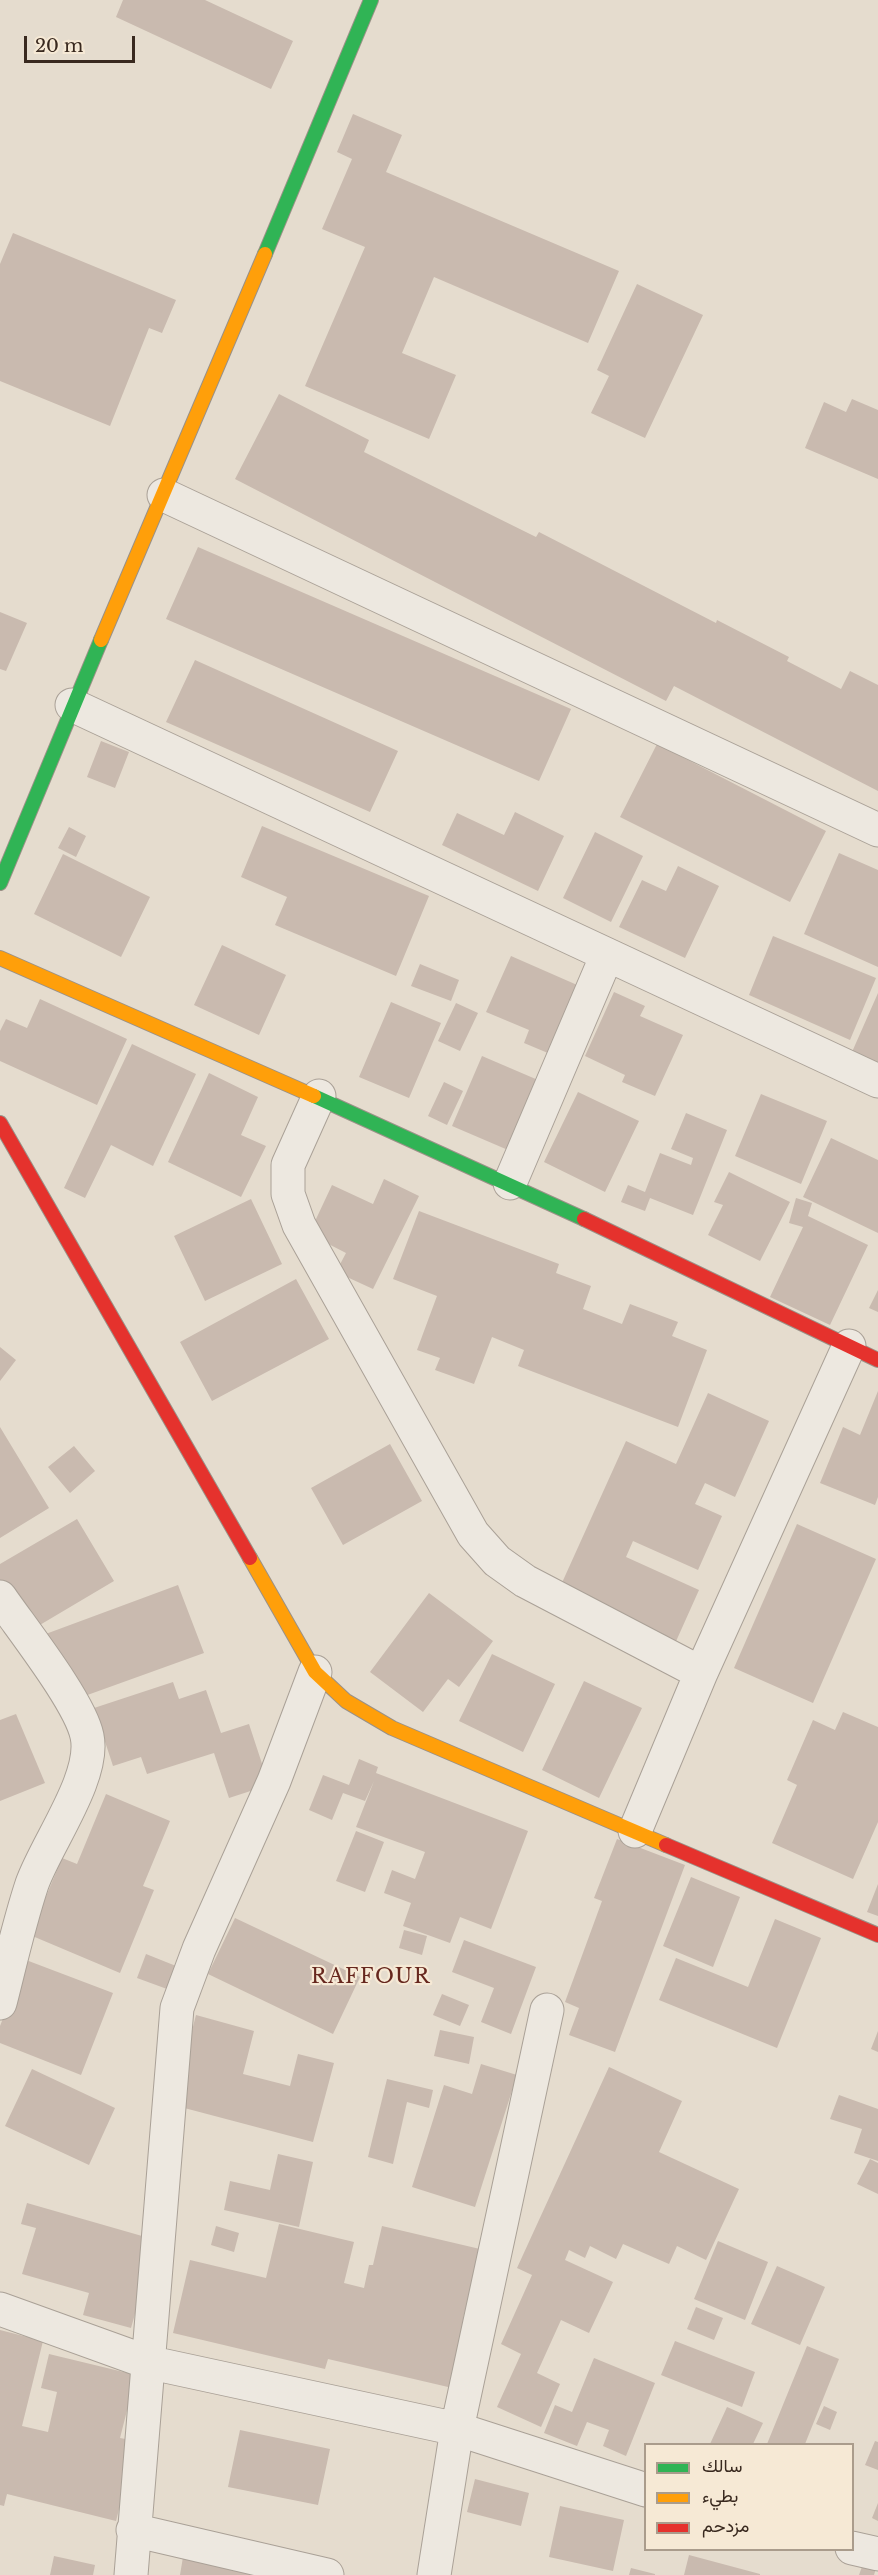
<!DOCTYPE html>
<meta charset="utf-8">
<style>
body{margin:0}
#map{position:relative;width:878px;height:2575px;overflow:hidden;background:#e5dcce;font-family:"Libre Baskerville",Vazirmatn,serif}
canvas{display:block}
.legend{position:absolute;left:644px;top:2443px;width:210px;height:108px;box-sizing:border-box;background:#f6e9d5;border:2px solid #aa9c8c;margin:0;padding:8px 10px;list-style:none;font-size:18px;color:#39291f}
.legend li{display:flex;align-items:center;gap:12px;height:30px}
.legend b{width:30px;border:2px solid #aa9c8c}
.scale{position:absolute;left:24px;top:36px;width:111px;height:27px;box-sizing:border-box;border:3px solid #39291f;border-top:0;padding-left:8px;font-size:18px;line-height:21px;white-space:nowrap;color:#39291f;-webkit-text-stroke:4px #f6e9d5;paint-order:stroke}
</style>
<div id="map">
<canvas width="878" height="2575"></canvas>
<ul class="legend">
<li><b style="height:8px;background:#30b455"></b>سالك</li>
<li><b style="height:8px;background:#ff9f0a"></b>بطيء</li>
<li><b style="height:8px;background:#e5322d"></b>مزدحم</li>
</ul>
<div class="scale">20 m</div>
</div>
<script>
const c = document.querySelector('canvas').getContext('2d');
c.lineJoin = 'round';
function fill(path, color) {
  c.fillStyle = color;
  c.fill(path, 'evenodd');
}
function trace(path, color, width, dash) {
  c.strokeStyle = color;
  c.lineWidth = width;
  c.lineCap = dash ? 'butt' : 'round';
  c.setLineDash(dash || []);
  c.stroke(path);
}
function drawText(font, color, halo, rows, align = 'center') {
  c.font = font + ' "Libre Baskerville",serif';
  c.lineWidth = 4.5;
  c.setLineDash([]);
  c.textBaseline = 'middle';
  c.strokeStyle = halo;
  c.fillStyle = color;
  for (const [text, x, y, turn = 0] of rows) {
    c.save();
    c.translate(x, y);
    c.rotate((+turn || 0) * Math.PI / 180);
    c.textAlign = isNaN(turn) ? turn : align;
    if (halo) c.strokeText(text, 0, 0);
    c.fillText(text, 0, 0);
    c.restore();
  }
}
const building = new Path2D(`
 M123,0H205L293,41L271,89L116,17Z
 M353,114L402,135L386,172L619,271L588,343L434,277L402,353L456,375L429,439L305,386L365,247L322,229L352,159L337,152Z
 M13,233L176,300L162,333L149,328L110,426L0,381V264Z
 M637,284L703,315L645,438L591,413L609,376L597,370Z
 M279,394L369,440L364,452L536,537L539,532L716,623L717,620L789,657L787,661L841,689L850,671L878,685V791L674,686L666,701L235,479Z
 M852,399L878,410V479L805,448L824,402L846,412Z
 M198,547L571,709L539,781L166,619Z
 M0,612L27,623L6,671L0,669Z
 M195,660L398,751L370,812L166,722Z
 M101,741L129,752L115,788L87,777Z
 M657,744L826,831L790,902L620,817Z
 M515,812L564,836L538,891L442,845L457,813L504,835Z
 M262,826L429,896L396,976L275,925L287,897L241,877Z
 M69,827L86,836L76,857L58,848Z
 M595,832L643,856L611,922L563,898Z
 M839,853L878,870V967L804,934Z
 M63,854L150,897L121,957L34,914Z
 M678,866L719,886L685,958L619,927L642,880L666,891Z
 M773,936L876,978L850,1040L749,995Z
 M222,945L286,975L259,1035L194,1005Z
 M511,956L584,988L555,1056L524,1043L529,1030L486,1012Z
 M420,964L459,980L451,1001L411,986Z
 M614,992L645,1006L640,1016L683,1035L655,1096L622,1082L625,1075L585,1056Z
 M878,993V1064L852,1052Z
 M40,999L127,1039L97,1105L0,1061V1031L6,1019L27,1028Z
 M391,1002L441,1023L409,1098L359,1077Z
 M456,1003L478,1013L460,1051L438,1041Z
 M132,1044L196,1074L153,1166L111,1145L85,1198L64,1188Z
 M482,1056L545,1083L515,1153L452,1126Z
 M209,1073L258,1097L241,1135L266,1146L241,1197L168,1162Z
 M444,1082L463,1091L447,1125L428,1116Z
 M578,1092L639,1121L605,1192L544,1162Z
 M761,1094L827,1121L801,1184L735,1156Z
 M686,1113L727,1130L693,1215L650,1198L645,1211L621,1202L628,1185L645,1192L660,1153L691,1165L693,1158L671,1149Z
 M831,1138L878,1160V1233L803,1197Z
 M729,1172L790,1202L760,1261L708,1235L723,1205L714,1202Z
 M384,1179L419,1196L373,1289L336,1272L346,1253L309,1234L332,1185L373,1204Z
 M796,1198L812,1203L808,1216L868,1245L830,1325L770,1297L803,1227L789,1223Z
 M251,1199L282,1264L205,1301L174,1236Z
 M419,1211L559,1264L556,1273L591,1286L583,1309L622,1324L630,1304L678,1322L672,1336L707,1350L678,1427L518,1366L524,1350L492,1337L474,1384L435,1370L440,1358L417,1350L437,1296L393,1279Z
 M296,1279L329,1339L212,1401L180,1342Z
 M878,1290V1312L869,1308Z
 M0,1347L16,1360L0,1381Z
 M878,1391V1497L875,1505L820,1483L843,1427L860,1435Z
 M708,1393L769,1421L735,1497L705,1483L695,1504L722,1516L698,1570L633,1541L626,1557L699,1590L673,1648L556,1596L626,1441L676,1464Z
 M0,1427L49,1508L0,1538Z
 M390,1444L422,1501L343,1545L311,1488Z
 M74,1446L95,1471L70,1493L48,1467Z
 M77,1519L114,1581L28,1632L0,1606V1564Z
 M797,1524L876,1559L813,1703L734,1668Z
 M178,1585L204,1653L68,1702L43,1635Z
 M429,1593L493,1641L459,1687L448,1679L423,1712L370,1672Z
 M492,1654L555,1684L523,1752L459,1721Z
 M584,1681L642,1708L599,1798L542,1770Z
 M173,1682L179,1699L206,1690L221,1733L249,1724L269,1785L229,1798L214,1753L147,1774L141,1757L113,1766L94,1708Z
 M843,1712L878,1727V1822L853,1879L772,1843L797,1785L787,1780L813,1720L835,1730Z
 M16,1714L45,1783L0,1801V1720Z
 M359,1759L378,1767L376,1773L528,1831L491,1929L460,1917L450,1943L403,1926L411,1903L384,1893L392,1870L415,1879L425,1852L356,1827L374,1781L365,1801L343,1793L332,1820L309,1810L323,1775L349,1785Z
 M106,1794L170,1821L143,1886L154,1890L120,1973L30,1935L62,1858L77,1864Z
 M356,1831L384,1842L365,1892L336,1881Z
 M617,1839L685,1865L615,2052L569,2035L579,2008L565,2002L602,1901L594,1898Z
 M691,1877L740,1897L713,1967L663,1946Z
 M878,1884V1916L867,1912Z
 M235,1918L360,1977L333,2034L208,1974Z
 M775,1919L821,1938L777,2048L659,2000L676,1958L748,1987Z
 M404,1930L427,1936L422,1955L399,1948Z
 M464,1940L536,1967L511,2034L481,2022L494,1988L452,1972Z
 M146,1954L176,1966L167,1989L137,1978Z
 M26,1960L113,1993L81,2075L0,2043V2026Z
 M442,1994L469,2005L460,2026L433,2015Z
 M196,2015L254,2031L243,2074L290,2086L298,2054L334,2063L313,2142L173,2105Z
 M440,2030L474,2037L469,2064L434,2056Z
 M878,2031V2052L871,2049Z
 M481,2064L517,2075L475,2207L412,2187L444,2085L472,2094Z
 M609,2067L682,2101L659,2152L739,2189L706,2260L677,2246L669,2264L623,2244L616,2259L590,2246L585,2258L569,2250L565,2260L613,2282L589,2333L561,2320L537,2373L560,2384L541,2427L497,2407L521,2354L501,2344L532,2275L517,2268Z
 M32,2069L115,2108L89,2165L5,2126Z
 M387,2079L433,2090L429,2108L407,2102L393,2164L368,2157Z
 M839,2095L878,2109V2161L854,2153L862,2129L830,2119Z
 M278,2154L313,2162L299,2227L224,2210L230,2181L270,2190Z
 M870,2159L878,2163V2194L857,2184Z
 M27,2203L156,2240L131,2328L83,2315L89,2293L22,2274L36,2228L21,2224Z
 M279,2224L354,2242L344,2283L364,2288L369,2265H373L382,2226L480,2249L463,2319L477,2323L461,2390L328,2359L325,2369L173,2333L190,2260L266,2278Z
 M216,2226L239,2233L234,2252L211,2245Z
 M718,2241L768,2262L745,2320L694,2299Z
 M777,2266L825,2287L800,2345L751,2324Z
 M696,2307L723,2318L714,2340L687,2329Z
 M0,2330L43,2341L22,2426L48,2432L57,2392L41,2388L49,2354L136,2375L120,2438L136,2441L116,2521L7,2494L4,2506L0,2505Z
 M675,2341L755,2372L742,2407L661,2375Z
 M807,2346L839,2359L805,2444H767Z
 M594,2358L655,2383L626,2456L603,2446L609,2430L587,2422L577,2446L544,2433L555,2405L572,2412Z
 M824,2406L837,2412L830,2430L816,2424Z
 M727,2407L763,2423L753,2444H710Z
 M240,2430L330,2449L318,2505L228,2487Z
 M875,2441L878,2442V2470L865,2465Z
 M475,2479L529,2493L521,2526L467,2512Z
 M878,2503V2521L872,2518Z
 M560,2506L624,2520L613,2571L549,2557Z
 M689,2555L760,2574V2575H684Z
 M54,2556L95,2565L93,2575H50Z
 M183,2557L272,2575H180Z
 M864,2561L877,2565L874,2575H859Z
 M631,2568L655,2574V2575H629Z`);
const street = new Path2D(`
 M164,495L878,830
 M72,705L878,1081
 M319,1096L288,1165V1194L299,1225L473,1534L497,1561L525,1581L701,1673
 M510,1183L607,955
 M0,1597C22,1629 80,1702 87,1736C96,1777 46,1844 32,1884C19,1923 10,1964 0,2003
 M635,1831L701,1673L849,1346
 M0,2309L147,2362L457,2429L646,2490
 M133,2530L327,2575
 M852,2548L878,2554
 M131,2575L177,2008L199,1949L274,1781L315,1672
 M434,2575L457,2429L547,2010`);
const fast = new Path2D(`
 M265,254L371,0
 M0,883L101,640
 M314,1096L584,1219`);
const slow = new Path2D(`
 M101,640L265,254
 M0,958L314,1096
 M250,1558L315,1672L346,1701L392,1728L666,1845`);
const jam = new Path2D(`
 M0,1123L250,1558
 M584,1219L878,1360
 M666,1845L878,1935`);
const quarterNames = [
 ["RAFFOUR",371,1977]
];
fill(building, '#c9baaf');
trace(street, '#aaa197', 35);
trace(fast, '#9a9187', 16);
trace(slow, '#9a9187', 16);
trace(jam, '#9a9187', 16);
trace(street, '#ede8e0', 33);
trace(fast, '#30b455', 14);
trace(slow, '#ff9f0a', 14);
trace(jam, '#e5322d', 14);
c.letterSpacing = '1.5px';
drawText('20px', '#66271e', '#f6e9d5', quarterNames);
c.letterSpacing = '0px';
</script>
